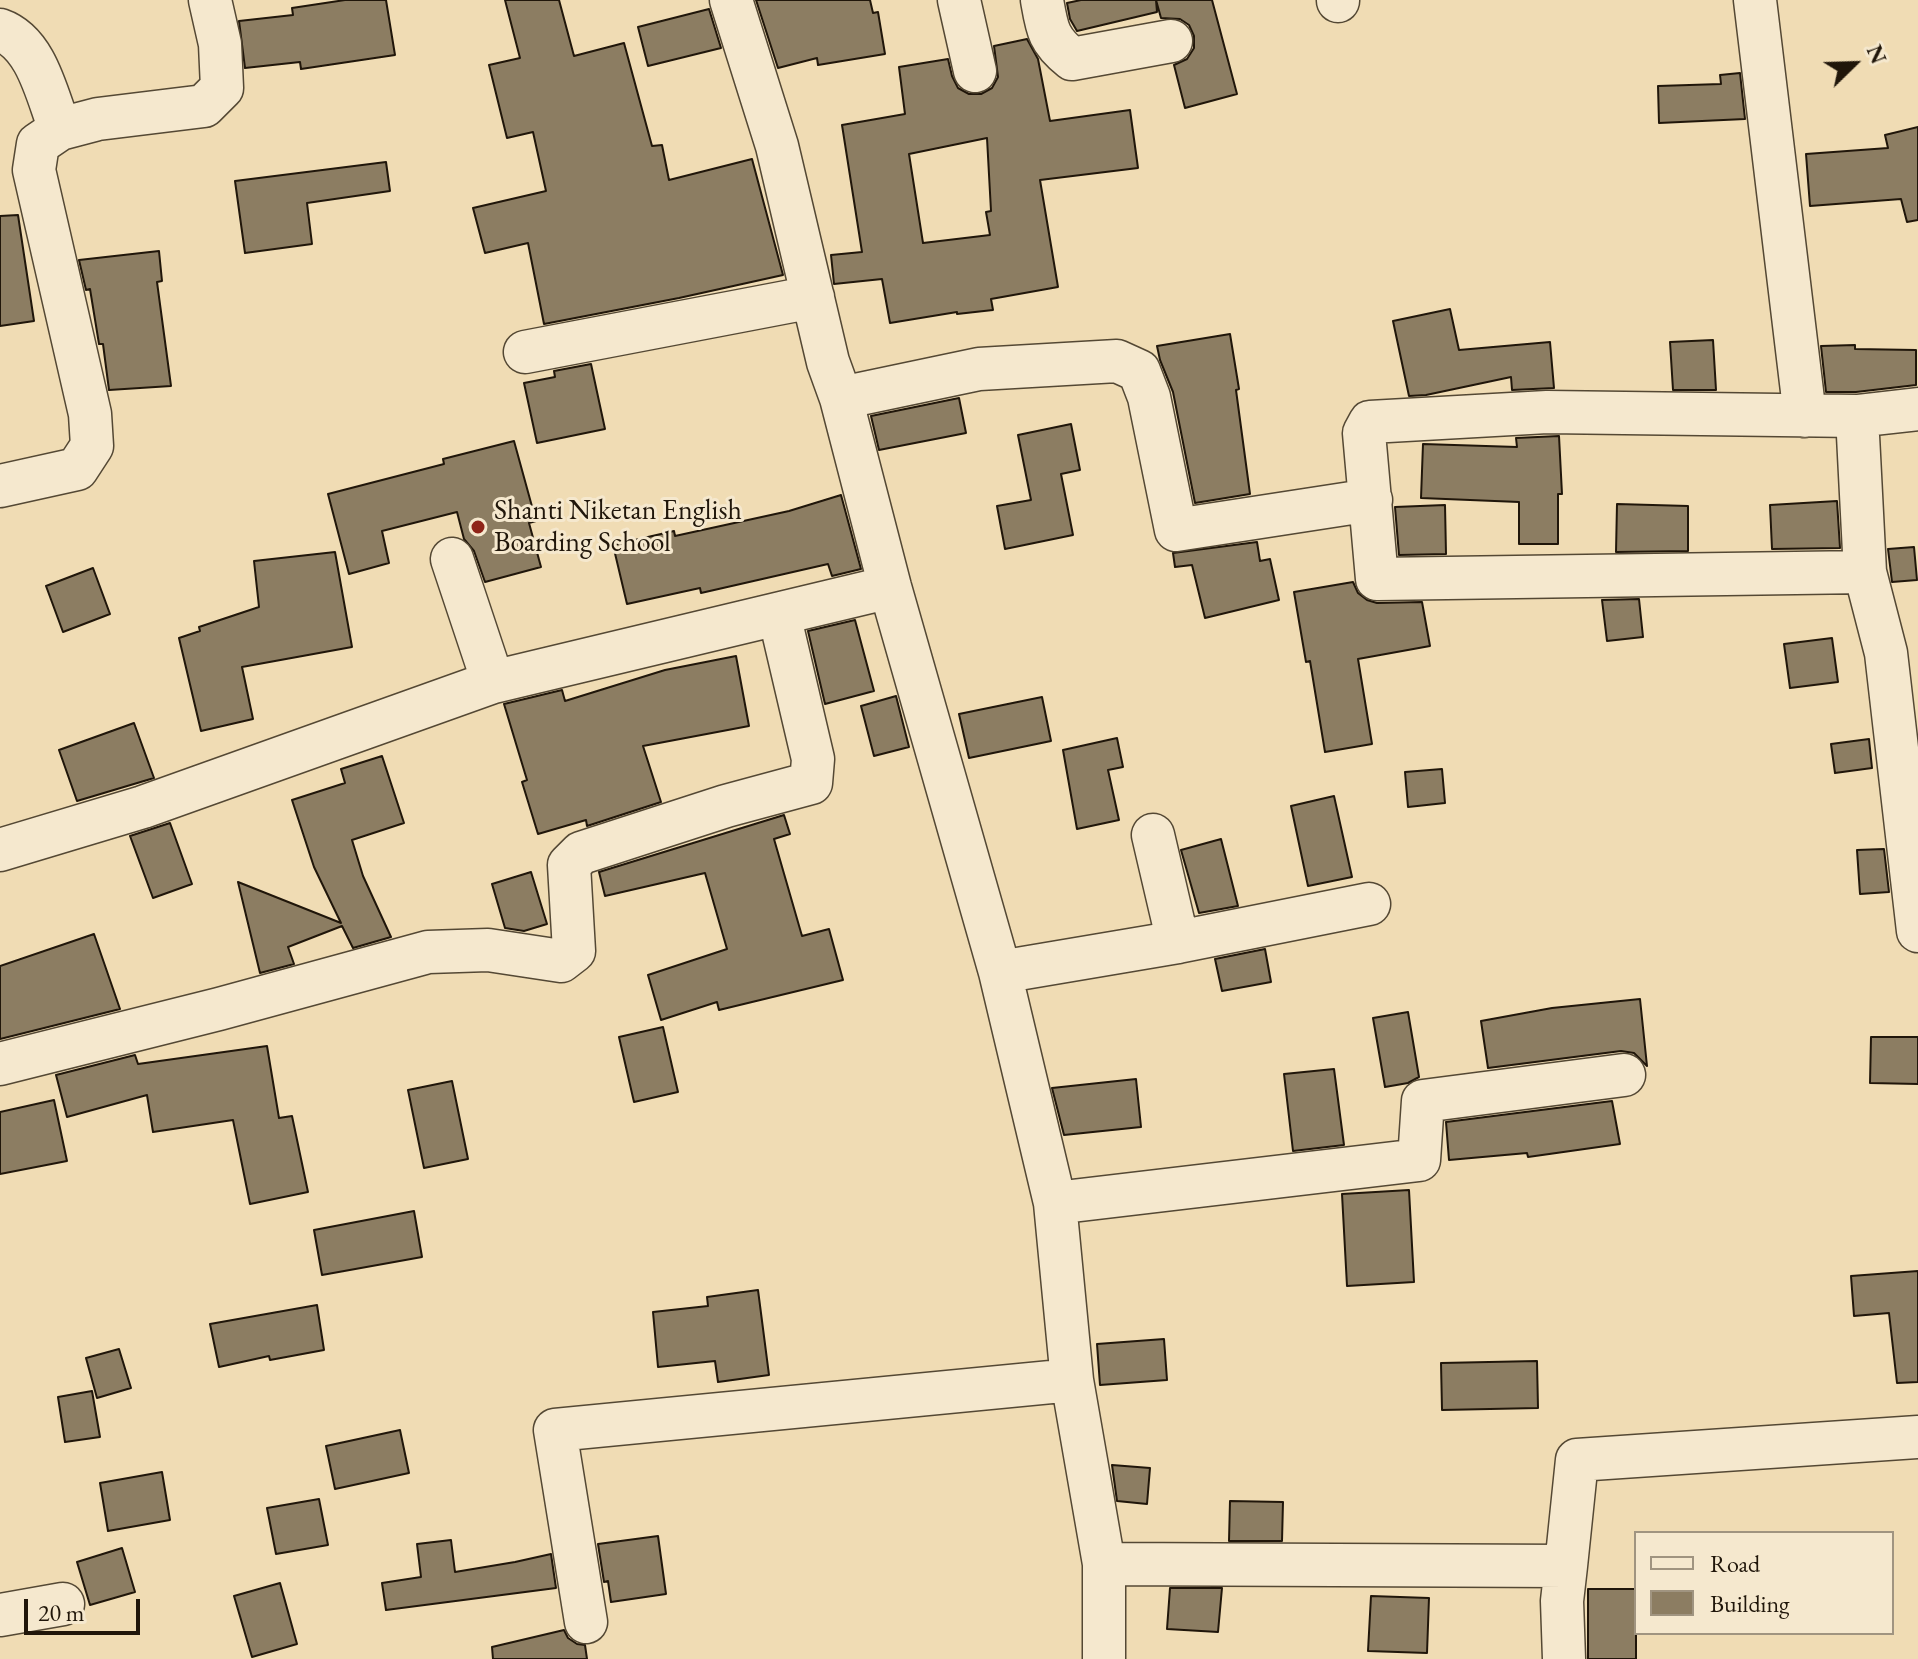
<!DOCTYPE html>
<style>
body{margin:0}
#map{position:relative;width:1918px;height:1659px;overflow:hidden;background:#f0dcb4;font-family:"EB Garamond",serif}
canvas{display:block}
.legend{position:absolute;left:1634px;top:1531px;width:260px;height:104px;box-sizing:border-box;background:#f5e8ce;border:2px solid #a09480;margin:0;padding:10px 14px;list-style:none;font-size:24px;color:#20160a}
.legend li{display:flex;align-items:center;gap:16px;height:40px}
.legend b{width:40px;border:2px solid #a09480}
.north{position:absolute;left:1814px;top:24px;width:80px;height:80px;-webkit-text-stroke:6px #f5e8ce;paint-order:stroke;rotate:67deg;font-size:22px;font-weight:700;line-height:32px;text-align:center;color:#20160a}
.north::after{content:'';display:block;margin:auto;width:28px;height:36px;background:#20160a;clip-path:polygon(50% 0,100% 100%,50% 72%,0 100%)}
.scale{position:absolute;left:24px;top:1599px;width:116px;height:36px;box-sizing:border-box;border:4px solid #20160a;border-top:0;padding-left:10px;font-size:24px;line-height:28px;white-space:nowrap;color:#20160a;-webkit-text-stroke:6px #f5e8ce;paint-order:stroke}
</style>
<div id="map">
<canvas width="1918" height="1659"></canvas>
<ul class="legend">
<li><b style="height:10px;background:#f5e8ce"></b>Road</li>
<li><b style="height:22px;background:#8c7d62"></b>Building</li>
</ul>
<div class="north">N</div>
<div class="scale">20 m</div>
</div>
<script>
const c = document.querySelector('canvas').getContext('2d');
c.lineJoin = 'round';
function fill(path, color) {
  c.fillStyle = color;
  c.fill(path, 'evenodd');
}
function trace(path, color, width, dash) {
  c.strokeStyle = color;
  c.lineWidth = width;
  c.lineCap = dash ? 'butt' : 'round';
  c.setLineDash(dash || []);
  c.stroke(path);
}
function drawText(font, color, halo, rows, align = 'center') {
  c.font = font + ' "EB Garamond",serif';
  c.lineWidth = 6;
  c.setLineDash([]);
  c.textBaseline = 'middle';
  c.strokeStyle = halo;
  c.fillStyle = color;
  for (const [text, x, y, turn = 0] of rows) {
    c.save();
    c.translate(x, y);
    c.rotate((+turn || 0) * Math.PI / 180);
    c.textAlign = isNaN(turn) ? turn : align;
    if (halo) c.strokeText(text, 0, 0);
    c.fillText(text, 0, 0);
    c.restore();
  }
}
const building = new Path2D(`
 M345,0H386L395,55L301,69L300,62L245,68L239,21L293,15L292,8Z
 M505,0H559L574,56L624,43L652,146L662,145L669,180L752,159L783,275L679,298L544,324L528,243L485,253L473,208L546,191L533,132L507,138L489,65L520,58Z
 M756,0H870L873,13L878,12L885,54L818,65L817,58L778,68Z
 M1081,0H1156L1157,12L1077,31L1070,19L1067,3Z
 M1156,0H1212L1237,94L1185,108L1174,65L1187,59L1194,48V36L1189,25L1180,19L1161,18Z
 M709,9L721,48L648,66L638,27Z
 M1027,39L1038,59L1050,121L1130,110L1138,168L1040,180L1058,287L991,299L993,310L957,314V312L890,323L882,279L834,284L831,255L862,252L842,125L905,114L899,67L948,59L952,76L958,88L969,94H981L992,88L998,77L994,46ZM987,138L991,211L986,212L990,235L923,243L909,154Z
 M1740,73L1745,119L1659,123L1658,86L1721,84L1720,75Z
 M1918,127V220L1907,222L1901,199L1810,206L1806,154L1888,148L1885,135Z
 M386,162L390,191L307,203L312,244L245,253L235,181Z
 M18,215L34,321L0,326V216Z
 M159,251L162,281L157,282L171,386L109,390L103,344H99L90,289L86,290L79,260Z
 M1450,309L1459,350L1550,342L1554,388L1512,390L1511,377L1426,395L1409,396L1393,321Z
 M1230,334L1239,389L1236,390L1250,494L1195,503L1173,392L1160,360L1157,346Z
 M1713,340L1716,390H1673L1670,342Z
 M1855,345V349L1916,350V385L1856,392H1826L1821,346Z
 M591,364L605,429L537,443L524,383L555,377L554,371Z
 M959,398L966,433L879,450L871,416Z
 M1071,424L1080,470L1061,474L1073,535L1005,549L997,506L1031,500L1018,435Z
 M1559,436L1562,494H1558V544H1519V502L1421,498L1423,444L1517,447L1516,438Z
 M514,441L536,521L529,523L541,567L485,582L474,551L464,539L457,512L382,531L389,563L349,574L328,494L444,464L443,459Z
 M841,495L861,569L832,576L828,564L701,593L700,588L627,604L613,545L674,531L675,536L789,511Z
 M1837,501L1840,548L1772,549L1770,505Z
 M1617,504L1688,506V551L1616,552Z
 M1445,505L1446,554L1399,555L1395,507Z
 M1257,542L1260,561L1270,559L1279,600L1205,618L1192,565L1175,567L1173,553Z
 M1914,547L1917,580L1892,582L1888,549Z
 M335,552L352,647L242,667L253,719L201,731L179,638L200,631L199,627L259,607L254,561Z
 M93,568L110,614L63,632L46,586Z
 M1353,582L1358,593L1367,600L1377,603L1422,602L1430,646L1358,659L1372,744L1325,752L1310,661L1306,662L1294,592Z
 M1639,599L1643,637L1607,641L1602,600Z
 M855,620L874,691L825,704L808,631Z
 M1832,638L1838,682L1790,688L1784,644Z
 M736,656L749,726L643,746L661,802L587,826L586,820L538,834L522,782L527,780L504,704L562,690L565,701L665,670Z
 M896,696L909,747L874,756L861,706Z
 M1042,697L1051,741L969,758L959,714Z
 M134,723L154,778L77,801L59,750Z
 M1117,738L1123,767L1108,770L1119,820L1077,829L1063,750Z
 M1869,739L1872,768L1835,773L1831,744Z
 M382,756L404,823L352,840L363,876L391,937L353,948L342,926L288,947L294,964L260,973L238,882L341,923L314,867L292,800L345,783L341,769Z
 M1442,769L1445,803L1408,807L1405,772Z
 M1334,796L1352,877L1308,886L1291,806Z
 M784,815L790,834L774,839L802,936L829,929L843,980L719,1010L717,1002L661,1020L648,975L727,949L705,873L605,896L599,872Z
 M170,823L192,884L153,898L130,836Z
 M1221,839L1238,906L1199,913L1181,850Z
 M1884,849L1889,892L1860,894L1857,850Z
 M531,872L547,924L524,931L505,928L492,884Z
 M94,934L120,1009L0,1039V966Z
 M1265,949L1271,982L1222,991L1215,959Z
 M1640,999L1647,1066L1634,1053L1621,1051L1488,1068L1481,1021L1552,1008Z
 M1408,1012L1419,1077L1408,1083L1385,1087L1373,1018Z
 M663,1027L678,1092L634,1102L619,1037Z
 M1871,1037H1918V1084L1870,1083Z
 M267,1046L279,1118L292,1116L308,1192L250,1204L233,1120L153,1132L147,1095L67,1117L56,1075L135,1055L138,1064Z
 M1334,1069L1344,1145L1293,1151L1284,1074Z
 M1136,1079L1141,1127L1064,1135L1052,1088Z
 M452,1081L468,1159L424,1168L408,1090Z
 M54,1100L67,1161L0,1174V1112Z
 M1612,1101L1620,1144L1528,1157L1527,1153L1449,1160L1446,1122Z
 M1409,1190L1414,1282L1347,1286L1342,1194Z
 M414,1211L422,1257L322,1275L314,1230Z
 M1918,1271V1382L1897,1383L1889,1313L1854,1316L1851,1276Z
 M758,1290L769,1375L718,1382L715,1361L658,1367L653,1312L708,1306L707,1297Z
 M317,1305L324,1350L270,1360L269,1356L219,1367L210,1324Z
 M1164,1339L1167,1380L1100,1385L1097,1344Z
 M119,1349L131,1388L97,1398L86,1358Z
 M1537,1361L1538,1408L1442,1410L1441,1363Z
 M92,1391L100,1437L65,1442L58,1397Z
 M400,1430L409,1473L335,1489L326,1446Z
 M1112,1465L1150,1468L1147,1504L1117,1501Z
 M162,1472L170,1520L108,1531L100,1483Z
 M319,1499L328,1545L276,1554L267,1508Z
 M1230,1501L1283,1502L1282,1541H1229Z
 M658,1536L666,1594L611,1602L608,1581L604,1582L598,1544Z
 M451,1540L455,1572L515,1562L551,1554L556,1588L386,1610L382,1583L421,1577L417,1544Z
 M122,1548L135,1592L90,1605L77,1562Z
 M280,1583L297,1644L252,1657L234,1596Z
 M1170,1588H1222L1218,1632L1167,1629Z
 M1588,1589H1636V1659H1588Z
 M1371,1596L1429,1598L1427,1653L1368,1651Z
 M564,1630L568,1638L577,1644L585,1645L587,1659H493L492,1647Z`);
const minor = new Path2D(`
 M731,0L777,146L828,362L841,398L890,587L1000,972L1055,1203L1072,1380L1104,1564V1659
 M959,0L975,71
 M1042,0C1047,29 1048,40 1072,59L1171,41
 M1338,0V1
 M1755,0L1805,416
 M0,30C37,43 47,96 60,129
 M525,352L813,297
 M841,398L979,369L1117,361L1139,371L1149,397L1176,530L1371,500
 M1857,416L1865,572L1886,653L1918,931
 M0,486L77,469L92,446L90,414L34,170L38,144L60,129L98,119L204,106L222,88L220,44L210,0
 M452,559L493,682
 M1865,572L1377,579L1364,433L1370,422L1547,412L1857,416L1918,409
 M1153,835L1178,942
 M0,850L143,807L493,682L890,587
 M1000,972L1178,942L1369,904
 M0,1064L219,1009L428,952L488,950L561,961L574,951L569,865L581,853L726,806L811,783L813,759L779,614
 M1055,1203L1419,1160L1423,1101L1624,1075
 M1104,1564L1566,1566L1577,1460L1918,1437
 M0,1615L63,1604
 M586,1622L555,1430L1072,1380
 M1564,1659L1562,1601L1566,1566`);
const markers = [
 [478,527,8,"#8f2418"]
];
const poiNames = [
 ["Shanti Niketan English",494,511],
 ["Boarding School",494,543]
];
fill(building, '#8c7d62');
trace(building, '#20160a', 2);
trace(minor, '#544834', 45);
trace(minor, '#f5e8ce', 42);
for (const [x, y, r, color] of markers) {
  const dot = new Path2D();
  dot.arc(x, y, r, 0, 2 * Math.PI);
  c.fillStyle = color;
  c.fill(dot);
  trace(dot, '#f5e8ce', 3);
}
drawText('28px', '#20160a', '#f5e8ce', poiNames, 'left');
</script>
